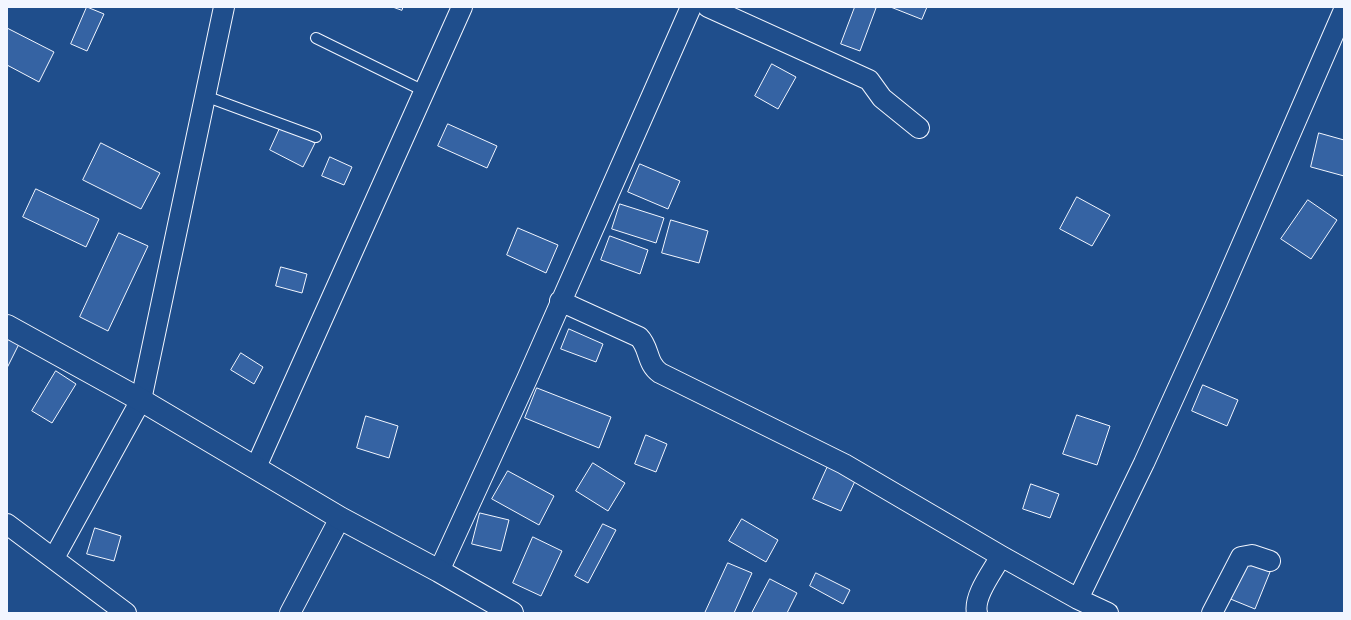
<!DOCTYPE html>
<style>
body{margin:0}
#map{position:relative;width:1351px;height:620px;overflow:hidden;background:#1f4e8c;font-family:"PT Sans",sans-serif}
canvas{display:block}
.frame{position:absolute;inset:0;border:8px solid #f2f6ff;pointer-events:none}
</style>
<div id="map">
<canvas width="1351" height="620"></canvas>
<div class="frame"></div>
</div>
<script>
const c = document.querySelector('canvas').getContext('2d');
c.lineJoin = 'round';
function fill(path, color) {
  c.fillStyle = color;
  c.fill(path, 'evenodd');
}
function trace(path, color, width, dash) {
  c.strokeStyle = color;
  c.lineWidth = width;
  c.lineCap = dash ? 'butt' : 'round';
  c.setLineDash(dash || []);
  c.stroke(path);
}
const building = new Path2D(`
 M87,7L104,14L87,51L71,44Z
 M393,7H403L402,10Z
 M855,7H872L876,8L860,51L841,44Z
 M891,7H927L922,19Z
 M7,28L54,52L39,82L7,65Z
 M772,64L796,77L778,109L755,96Z
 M448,124L497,146L487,168L438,146Z
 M281,126L315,143L303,167L270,150Z
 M1319,133L1344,140V176L1311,167Z
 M101,143L160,173L141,209L83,180Z
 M330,157L352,167L344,185L322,176Z
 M640,164L680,181L668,209L628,192Z
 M36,189L99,219L86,247L23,217Z
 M1077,197L1110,215L1092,246L1060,229Z
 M1308,200L1337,220L1311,259L1281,239Z
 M620,204L664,218L656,243L612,229Z
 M671,220L708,231L699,263L662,253Z
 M518,228L558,245L546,273L507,255Z
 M119,233L148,246L108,331L80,317Z
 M610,236L648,250L640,274L601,260Z
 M281,267L307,274L302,293L276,286Z
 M569,329L603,344L596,362L561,349Z
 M7,333L21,340L7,368Z
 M241,353L263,367L254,384L231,370Z
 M56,371L76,384L52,423L32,411Z
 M1203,385L1238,400L1227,426L1192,411Z
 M537,388L611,417L599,448L525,418Z
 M1077,415L1110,426L1097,465L1063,454Z
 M366,416L398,426L389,458L357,448Z
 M646,435L667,444L656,472L635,464Z
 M593,463L625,483L608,511L576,491Z
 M828,466L856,479L841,511L813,499Z
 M508,471L554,496L539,525L492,499Z
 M1031,484L1059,494L1050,518L1023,509Z
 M480,513L509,520L501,551L472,544Z
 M742,519L778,540L766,562L729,541Z
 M603,524L616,530L588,583L575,576Z
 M95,528L121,536L114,561L87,554Z
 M533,537L562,551L541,596L513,583Z
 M1243,561L1270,572L1255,609L1228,598Z
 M728,563L752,573L734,613H705Z
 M816,573L850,590L843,604L810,586Z
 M770,579L797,593L787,613H752Z`);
const lane = new Path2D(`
 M316,38L424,91
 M205,96L316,137`);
const street = new Path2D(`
 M708,7L869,80L882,98L919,128
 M560,301L639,337C650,348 646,363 660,373L844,464L1001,556L1078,599L1108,613
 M256,467L462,7
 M7,524L126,613
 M54,558L141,400L224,7
 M439,571L527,379L691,7
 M1078,599L1144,463L1217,302L1344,10
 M290,613L340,518
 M977,613C973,596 993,571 1001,556
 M1212,613L1241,557L1252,555L1270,561`);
const secondary = new Path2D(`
 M7,326L141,400L340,518L439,571L512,613`);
fill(building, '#3563a3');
trace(building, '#f2f6ff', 1);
trace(lane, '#f2f6ff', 12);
trace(street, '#f2f6ff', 22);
trace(secondary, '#f2f6ff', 24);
trace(lane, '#1f4e8c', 10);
trace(street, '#1f4e8c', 20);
trace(secondary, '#1f4e8c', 22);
</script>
